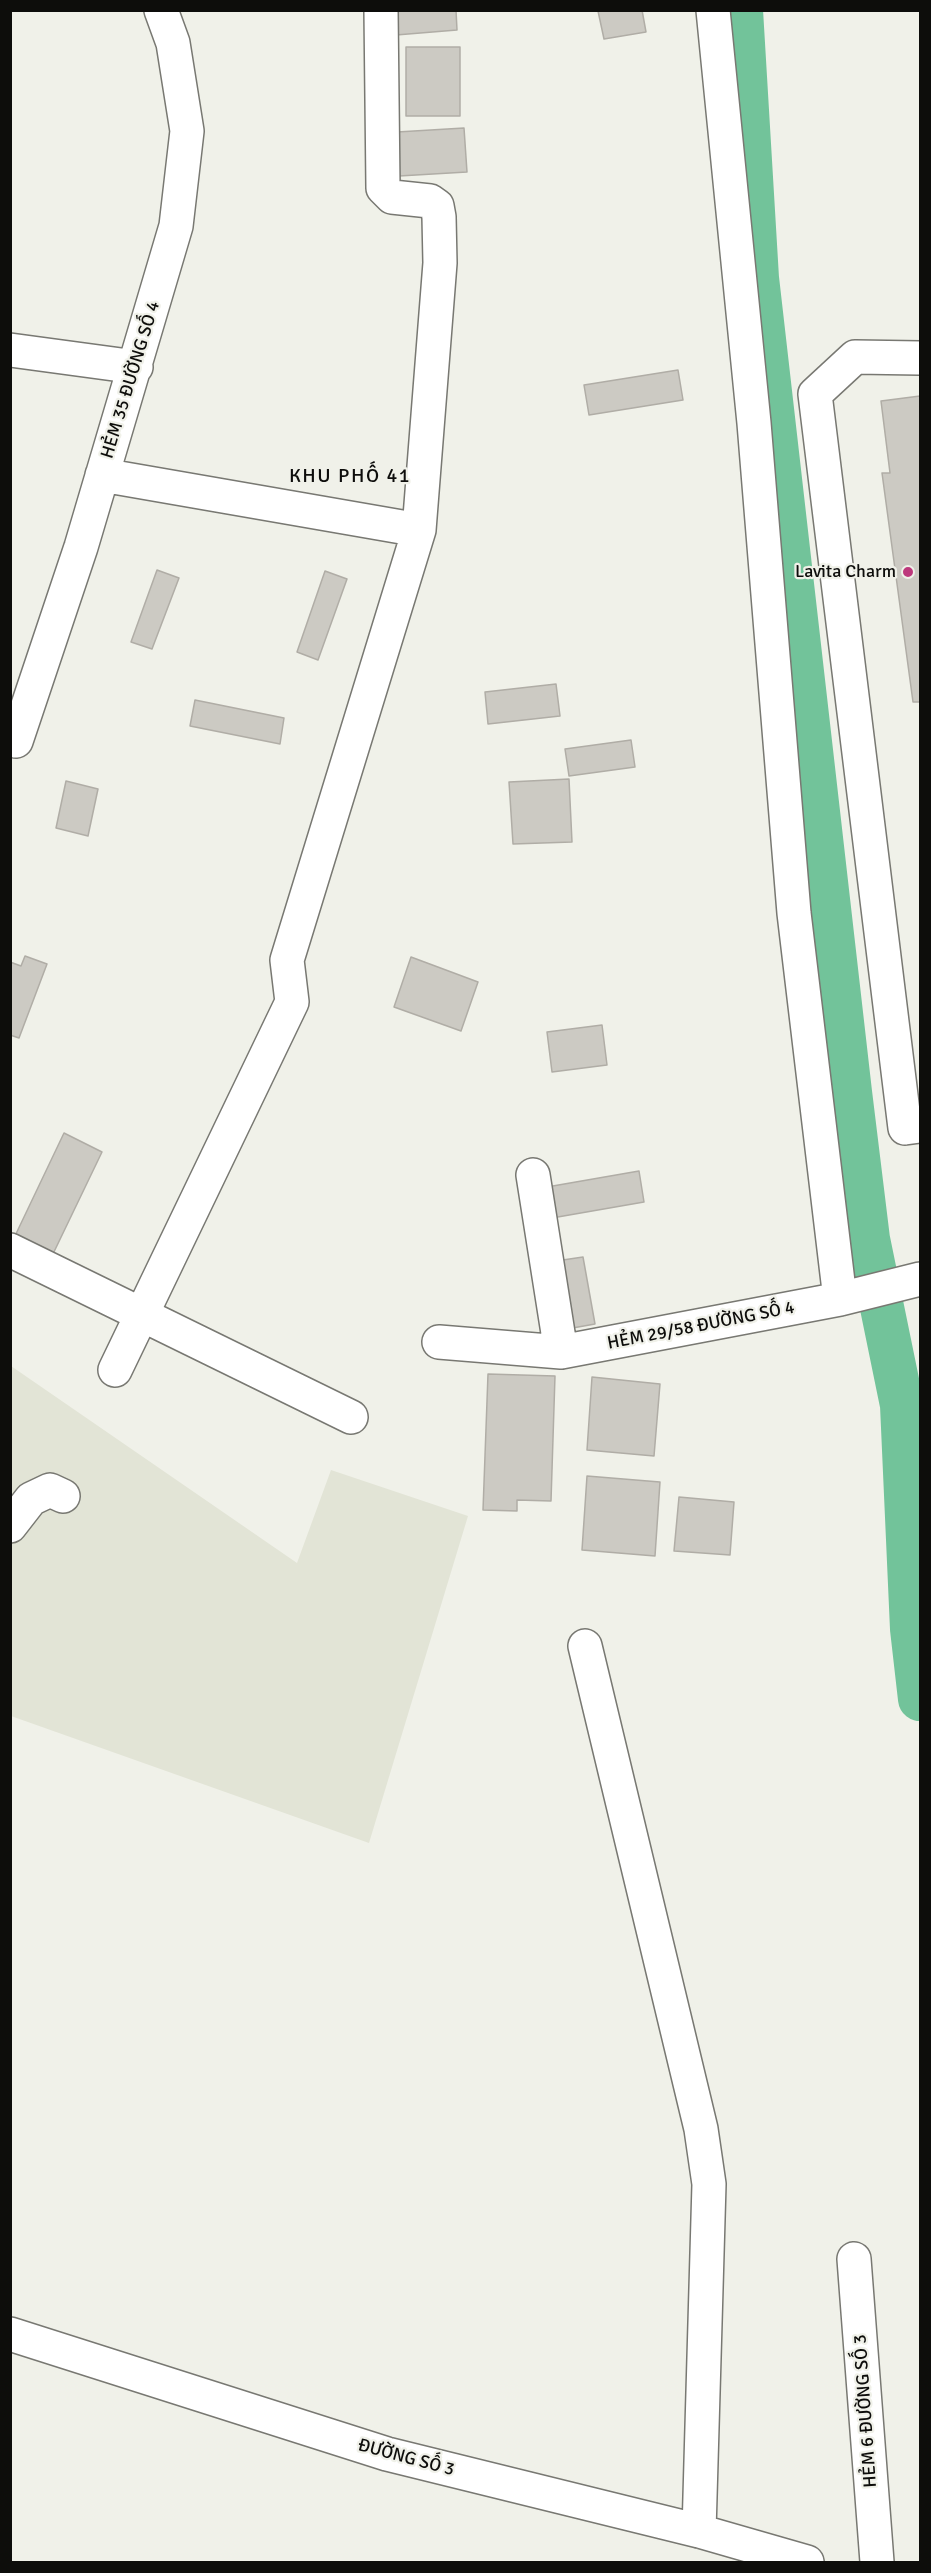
<!DOCTYPE html>
<meta charset="utf-8">
<style>
body{margin:0}
#map{position:relative;width:931px;height:2573px;overflow:hidden;background:#f0f1e9;font-family:Signika,sans-serif}
canvas{display:block}
.frame{position:absolute;inset:0;border:12px solid #0d0d0b;pointer-events:none}
</style>
<div id="map">
<canvas width="931" height="2573"></canvas>
<div class="frame"></div>
</div>
<script>
const c = document.querySelector('canvas').getContext('2d');
c.lineJoin = 'round';
function fill(path, color) {
  c.fillStyle = color;
  c.fill(path, 'evenodd');
}
function trace(path, color, width, dash) {
  c.strokeStyle = color;
  c.lineWidth = width;
  c.lineCap = dash ? 'butt' : 'round';
  c.setLineDash(dash || []);
  c.stroke(path);
}
function drawText(font, color, halo, rows, align = 'center') {
  c.font = font + ' Signika,sans-serif';
  c.lineWidth = 4.5;
  c.setLineDash([]);
  c.textBaseline = 'middle';
  c.strokeStyle = halo;
  c.fillStyle = color;
  for (const [text, x, y, turn = 0] of rows) {
    c.save();
    c.translate(x, y);
    c.rotate((+turn || 0) * Math.PI / 180);
    c.textAlign = isNaN(turn) ? turn : align;
    if (halo) c.strokeText(text, 0, 0);
    c.fillText(text, 0, 0);
    c.restore();
  }
}
const built = new Path2D(`
 M11,1366L297,1563L331,1470L468,1516L369,1843L11,1716Z`);
const canal = new Path2D(`
 M741,10L757,278L850,1092L868,1239L902,1405L912,1629L920,1699`);
const building = new Path2D(`
 M394,10H456L457,30L396,35Z
 M642,10L646,32L604,39L598,11Z
 M406,47H460V116H406Z
 M464,128L467,172L399,176L397,132Z
 M678,370L683,400L589,415L584,385Z
 M920,396V702H913L882,473H890L881,401Z
 M157,570L179,578L152,649L131,642Z
 M325,571L347,579L318,660L297,652Z
 M556,684L560,716L488,724L485,692Z
 M195,700L284,718L280,744L190,726Z
 M631,740L635,767L569,776L565,749Z
 M569,779L572,842L513,844L509,782Z
 M66,781L98,789L88,836L56,828Z
 M25,956L47,964L19,1038L10,1035V962L21,966Z
 M411,957L478,982L461,1031L394,1007Z
 M602,1025L607,1065L552,1072L547,1032Z
 M64,1133L102,1152L52,1256L14,1238Z
 M639,1171L644,1202L552,1218L547,1187Z
 M583,1257L595,1324L567,1329L556,1261Z
 M488,1374L555,1376L551,1501L517,1500V1511L483,1510Z
 M592,1377L660,1384L654,1456L587,1450Z
 M587,1476L660,1482L655,1556L582,1550Z
 M679,1497L734,1502L730,1555L674,1551Z`);
const minor = new Path2D(`
 M713,10L754,423L794,913L840,1299
 M10,350L136,367
 M920,358L855,357L815,394L905,1128L920,1126
 M102,475L419,530
 M16,741L81,547L176,226L187,131L173,43L161,10
 M533,1175L561,1352L840,1299L920,1279
 M10,1250L351,1417
 M439,1342L561,1352
 M115,1370L292,1002L287,960L419,530L440,263L439,217L437,206L430,201L392,197L383,188L381,10
 M10,1526L31,1499L50,1490L63,1496
 M585,1646L701,2129L709,2184L699,2531
 M854,2259L877,2562
 M10,2334L387,2454L699,2531L807,2562`);
const markers = [
 [908,572,6,"#bd387c"]
];
const streetNames = [
 ["HẺM 35 ĐƯỜNG SỐ 4",131,380,-73],
 ["HẺM 29/58 ĐƯỜNG SỐ 4",701,1326,-11],
 ["HẺM 6 ĐƯỜNG SỐ 3",866,2411,-94],
 ["ĐƯỜNG SỐ 3",406,2458,15]
];
const poiNames = [
 ["Lavita Charm",896,572]
];
const neighbourhoodNames = [
 ["KHU PHỐ 41",350,477]
];
fill(built, '#e2e4d6');
trace(canal, '#72c39a', 44);
fill(building, '#cccac3');
trace(building, '#b0ada6', 1.5);
trace(minor, '#787872', 36);
trace(minor, '#fff', 33);
for (const [x, y, r, color] of markers) {
  const dot = new Path2D();
  dot.arc(x, y, r, 0, 2 * Math.PI);
  c.fillStyle = color;
  c.fill(dot);
  trace(dot, '#f0f1e9', 2);
}
drawText('18px', '#0d0d0b', '#f0f1e9', streetNames);
drawText('18px', '#0d0d0b', '#f0f1e9', poiNames, 'right');
c.letterSpacing = '1.5px';
drawText('20px', '#0d0d0b', '#f0f1e9', neighbourhoodNames);
c.letterSpacing = '0px';
</script>
